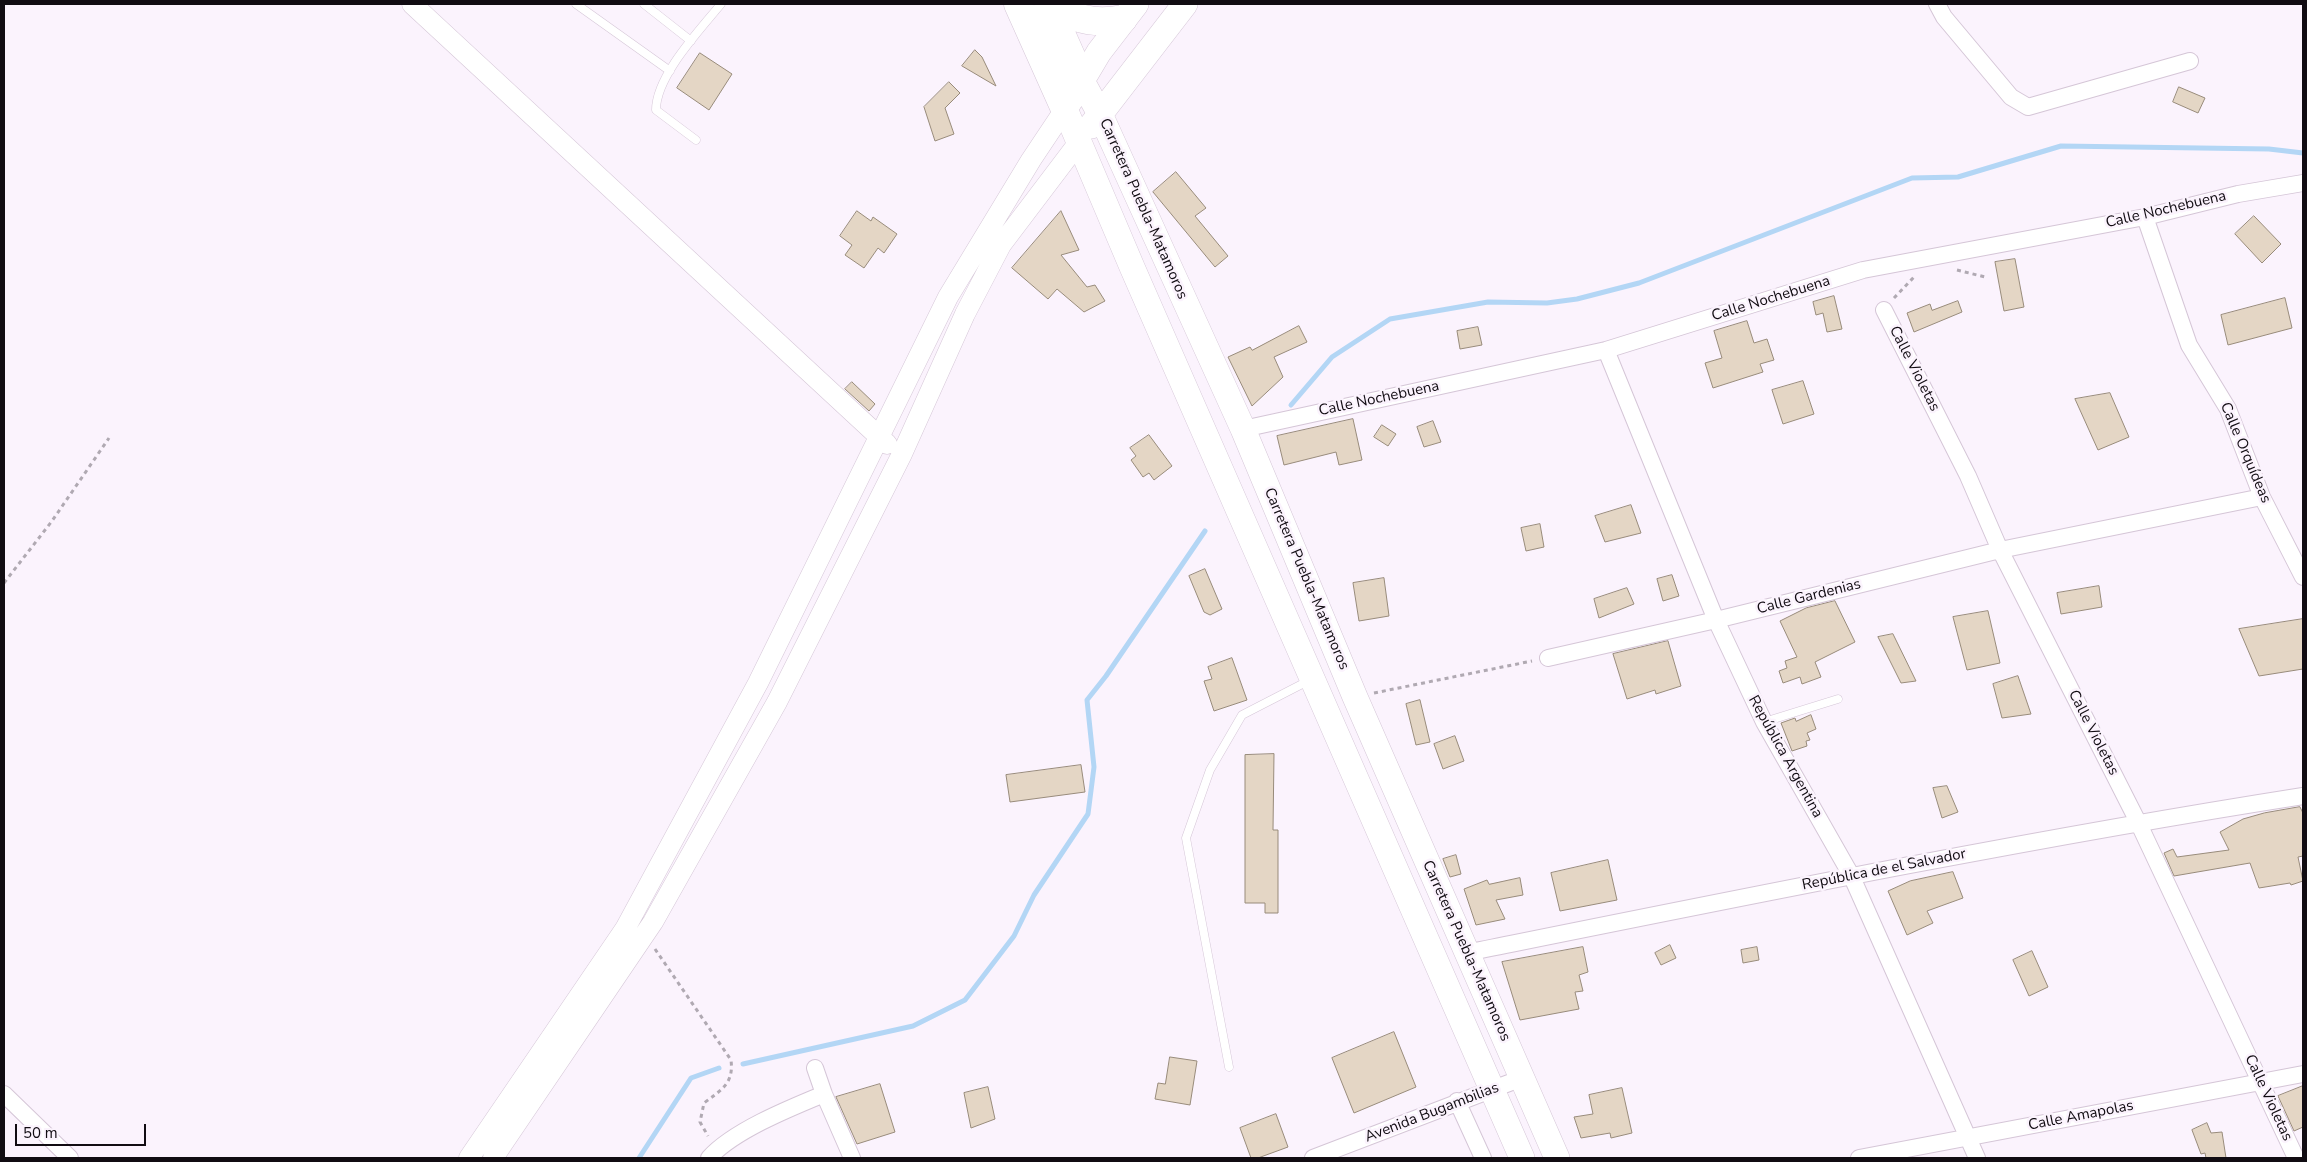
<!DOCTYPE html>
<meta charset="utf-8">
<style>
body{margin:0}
#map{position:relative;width:2307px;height:1162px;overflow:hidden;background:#fbf3fd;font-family:"Nunito Sans",sans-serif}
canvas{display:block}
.frame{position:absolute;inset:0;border:5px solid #110c12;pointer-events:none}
.scale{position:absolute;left:15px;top:1124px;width:131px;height:22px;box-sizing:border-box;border:2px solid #110c12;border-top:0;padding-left:6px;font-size:15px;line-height:18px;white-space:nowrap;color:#110c12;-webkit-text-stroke:4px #fbf3fd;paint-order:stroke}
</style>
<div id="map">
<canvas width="2307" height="1162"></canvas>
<div class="frame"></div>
<div class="scale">50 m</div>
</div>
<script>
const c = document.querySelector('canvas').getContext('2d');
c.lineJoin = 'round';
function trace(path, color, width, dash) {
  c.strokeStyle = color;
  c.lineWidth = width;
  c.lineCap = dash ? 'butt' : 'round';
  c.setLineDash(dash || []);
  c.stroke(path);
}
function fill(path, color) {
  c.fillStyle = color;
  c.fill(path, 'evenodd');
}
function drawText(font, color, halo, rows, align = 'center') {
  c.font = font + ' "Nunito Sans",sans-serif';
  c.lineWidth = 5;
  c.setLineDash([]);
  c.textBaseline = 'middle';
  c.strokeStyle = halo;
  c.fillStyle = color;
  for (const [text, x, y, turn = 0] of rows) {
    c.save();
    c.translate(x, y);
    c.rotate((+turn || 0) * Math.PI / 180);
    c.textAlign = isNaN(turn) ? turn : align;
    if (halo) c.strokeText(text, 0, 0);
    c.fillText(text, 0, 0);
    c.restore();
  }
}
const stream = new Path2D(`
 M1291,405L1332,357L1390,319L1488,302L1547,303L1577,299L1639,283L1912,178L1958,177L2061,146L2269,149L2303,153
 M743,1064L913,1026L965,1000L1014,936L1034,895L1088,814L1094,767L1087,700L1106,676L1205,531
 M639,1158L691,1078L719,1068`);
const building = new Path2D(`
 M975,50L982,57L996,86L962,66Z
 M700,53L732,74L709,110L677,88Z
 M949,82L960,93L945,108L954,134L935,141L924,107Z
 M2179,87L2205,98L2198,113L2173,102Z
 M1176,172L1206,208L1195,216L1228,256L1215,267L1153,192Z
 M857,211L871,221L873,217L897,234L884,253L878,248L864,268L845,255L852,245L840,236Z
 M1061,211L1079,250L1061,255L1087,287L1095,285L1105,301L1084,312L1057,289L1048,299L1012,268Z
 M2254,216L2281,244L2262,263L2235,234Z
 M2015,259L2024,307L2004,311L1995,262Z
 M1834,296L1842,329L1827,332L1823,313L1816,315L1813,302Z
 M2285,298L2292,328L2228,345L2221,315Z
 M1958,301L1962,312L1914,332L1907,313L1930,304L1932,310Z
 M1747,321L1754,343L1767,339L1774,360L1760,364L1763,372L1713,388L1705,363L1722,358L1714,331Z
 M1299,326L1307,342L1274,357L1283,377L1252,406L1228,357L1250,347L1252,350Z
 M1478,327L1482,345L1460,349L1457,331Z
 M1803,381L1814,414L1783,424L1772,390Z
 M852,382L875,404L869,411L845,389Z
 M2110,393L2129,437L2098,450L2075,399Z
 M1353,419L1362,460L1339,465L1336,452L1284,465L1277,436Z
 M1433,421L1441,442L1424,447L1417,427Z
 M1382,425L1396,434L1388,446L1374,437Z
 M1149,435L1172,466L1154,480L1149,473L1143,477L1131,460L1136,456L1130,448Z
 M1631,505L1641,533L1605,542L1595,516Z
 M1540,524L1544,547L1526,551L1521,528Z
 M1205,569L1222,609L1210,615L1204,612L1189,576Z
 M1672,575L1679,596L1663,601L1657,579Z
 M1384,578L1389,616L1359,621L1353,583Z
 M2099,586L2102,607L2061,614L2057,593Z
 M1627,588L1634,604L1599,618L1594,599Z
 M1835,601L1855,642L1815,662L1821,677L1802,684L1800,677L1783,683L1779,671L1787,668L1785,661L1797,657L1780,621L1806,608Z
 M1988,611L2000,663L1967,670L1953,617Z
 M2303,619V669L2259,676L2239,629Z
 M1893,634L1916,681L1901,683L1878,637Z
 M1668,641L1681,686L1656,694L1655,690L1627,699L1613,654Z
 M1232,658L1247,700L1214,711L1204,681L1212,679L1208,667Z
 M2018,676L2031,714L2002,718L1993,684Z
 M1420,700L1430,742L1416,745L1406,704Z
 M1811,715L1816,729L1807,733L1810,740L1806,741L1807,746L1792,751L1781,723L1795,718L1796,721Z
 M1455,736L1464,761L1443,769L1434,744Z
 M1274,754L1273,830H1278V913H1265V903H1245V755Z
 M1081,765L1085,792L1010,802L1006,775Z
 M1947,786L1958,812L1942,818L1933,788Z
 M2300,807L2303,813V856L2298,857L2303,881L2291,885L2290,883L2259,888L2250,863L2174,876L2164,853L2173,849L2177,857L2229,850L2220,832L2243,819L2264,813Z
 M1456,855L1461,874L1450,877L1443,859Z
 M1608,860L1617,900L1560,911L1551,873Z
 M1953,872L1963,898L1927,911L1933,923L1907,935L1888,891L1910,881Z
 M1520,878L1523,895L1496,900L1505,919L1476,925L1464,889L1487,880L1489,884Z
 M1670,945L1676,958L1661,965L1655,953Z
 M1583,947L1588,972L1579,975L1583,991L1575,992L1579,1009L1520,1020L1502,962Z
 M1757,947L1759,960L1743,963L1741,950Z
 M2032,951L2048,987L2029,996L2013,960Z
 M1394,1032L1416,1087L1354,1113L1332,1058Z
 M1170,1057L1197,1061L1190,1105L1155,1099L1158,1083L1165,1084Z
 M880,1084L895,1132L857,1144L836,1097Z
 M2303,1086V1127L2294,1131L2278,1096Z
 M988,1087L995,1119L971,1128L964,1093Z
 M1622,1088L1632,1133L1611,1138L1610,1133L1581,1138L1574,1117L1593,1114L1589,1095Z
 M1276,1114L1288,1147L1258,1158H1251L1240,1128Z
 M2207,1123L2211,1133L2222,1132L2226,1158H2206L2205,1153L2201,1154L2192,1130Z`);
const path = new Path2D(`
 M1957,270L1985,277
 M1894,298L1914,277
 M4,583L52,521L109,438
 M1374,693L1532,661
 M655,949L731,1060C734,1084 721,1090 704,1103L700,1122L708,1136`);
const service = new Path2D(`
 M576,4L670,71
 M644,4L691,41
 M696,140L656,110C656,76 699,31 721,4
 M1764,722L1838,699
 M1229,1067L1186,838L1210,770L1242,715L1310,680`);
const minor = new Path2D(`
 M1937,4L1944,17L2011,97L2028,107L2190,61
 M2145,217L2189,345L2228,409L2262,497L2303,577
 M1884,310L1968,476L2000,550L2138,822L2296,1158
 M1606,350L1716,620L1764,722L1851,875L1977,1158
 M1243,429L1606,350L1863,270L2145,217L2238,194L2303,183
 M1548,658L1716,620L2000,550L2262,497
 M1466,953C1744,897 2023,840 2303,796
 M815,1068L824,1094L852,1158
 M4,1094L70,1158
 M1457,1101L1483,1158
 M709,1158C733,1131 790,1108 824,1094
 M1313,1158L1522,1078
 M1859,1158L2303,1074`);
const tertiary = new Path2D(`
 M412,4L887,444
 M469,1158L625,929L758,683L948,297L1031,160L1065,109
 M493,1158L653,922L777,702L902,454L965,314L1001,245L1079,142`);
const primary = new Path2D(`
 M1136,4L1099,52L1065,109L1132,267L1522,1158
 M1082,81L1100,114L1243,429L1355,697L1557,1158
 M1091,126L1185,4`);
const trunk = new Path2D(`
 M1018,4L1065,109
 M1048,4L1082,81
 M1054,4C1074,21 1098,24 1123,19`);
const streetNames = [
 ["Carretera Puebla-Matamoros",1143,209,66],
 ["Calle Nochebuena",2166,210,-13],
 ["Calle Nochebuena",1771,299,-17],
 ["Calle Violetas",1914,369,63],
 ["Calle Nochebuena",1379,399,-12],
 ["Calle Orquídeas",2245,453,67],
 ["Carretera Puebla-Matamoros",1306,579,67],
 ["Calle Gardenias",1809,597,-14],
 ["Calle Violetas",2093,733,63],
 ["República Argentina",1785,757,61],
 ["República de el Salvador",1884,870,-11],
 ["Carretera Puebla-Matamoros",1466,951,66],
 ["Calle Violetas",2268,1098,65],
 ["Avenida Bugambilias",1432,1113,-21],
 ["Calle Amapolas",2081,1116,-11]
];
trace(stream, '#b3d6f5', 5);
fill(building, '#e4d6c5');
trace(building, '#988b7b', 1);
trace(service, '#d5c6d7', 9);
trace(minor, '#d5c6d7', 18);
trace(tertiary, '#d5c6d7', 21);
trace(primary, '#d5c6d7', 26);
trace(trunk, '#d5c6d7', 29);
trace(path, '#b0a9b2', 3, [4, 4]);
trace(service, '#fff', 8);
trace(minor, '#fff', 16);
trace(tertiary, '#fff', 20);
trace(primary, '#fff', 25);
trace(trunk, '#fff', 28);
drawText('15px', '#110c12', '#fbf3fd', streetNames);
</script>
